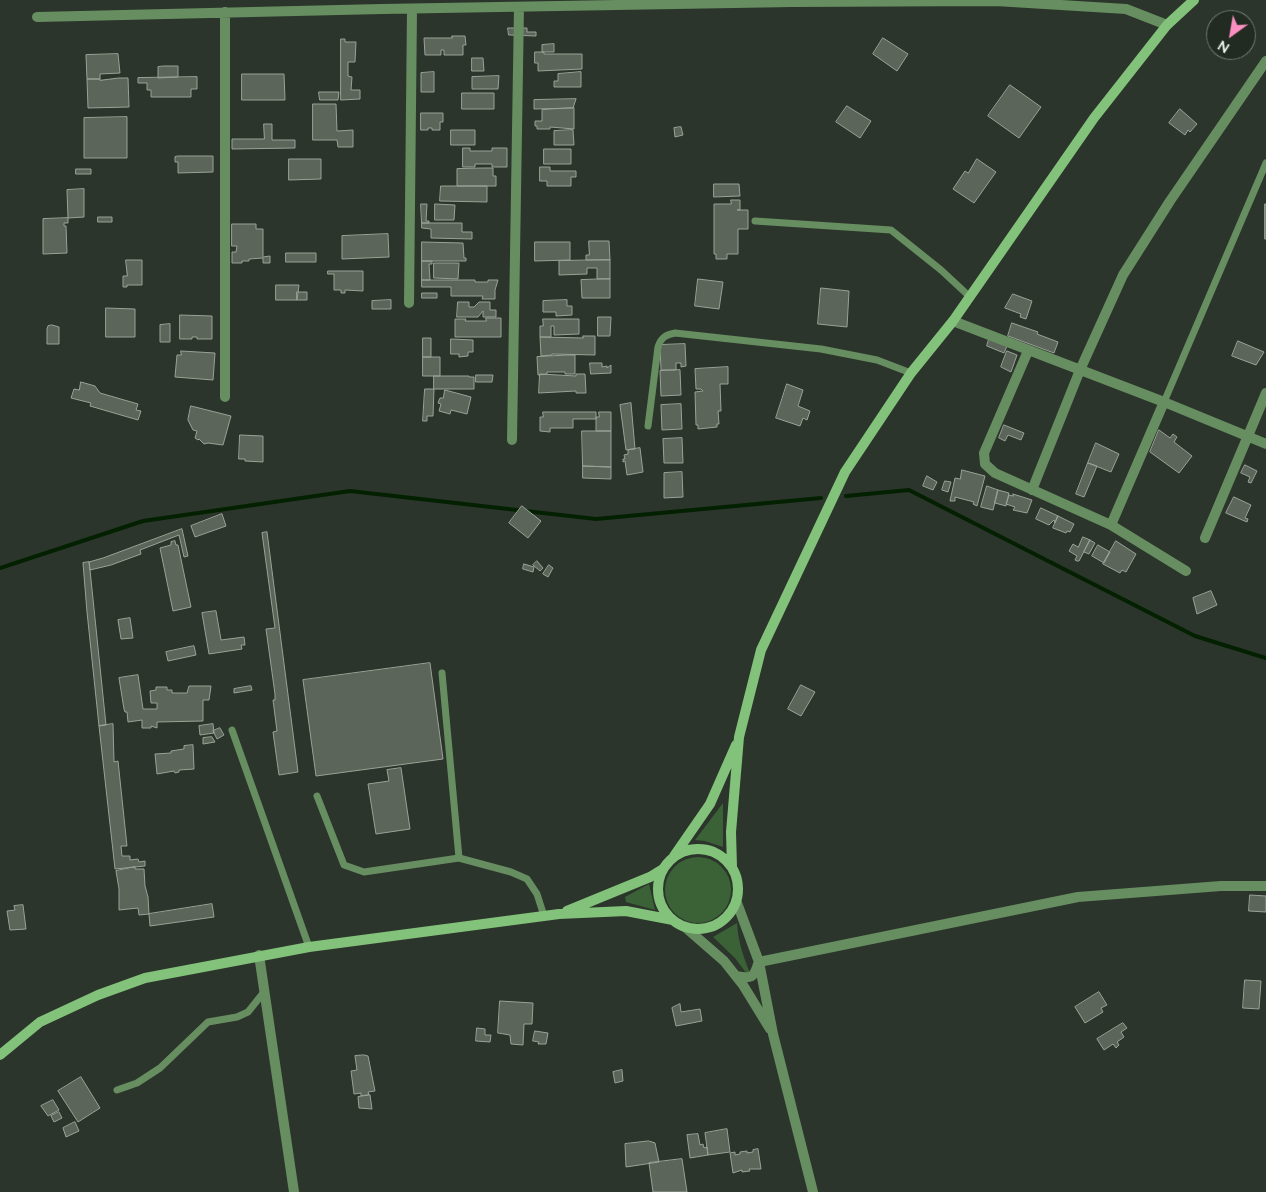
<!DOCTYPE html>
<style>
body{margin:0}
#map{position:relative;width:1266px;height:1192px;overflow:hidden;background:#2c352b;font-family:Mulish,sans-serif}
canvas{display:block}
.north{position:absolute;left:1206px;top:10px;width:50px;height:50px;box-sizing:border-box;background:#222b21;border:1px solid #747b73;border-radius:50%;rotate:212deg;font-size:14px;font-weight:700;line-height:20px;text-align:center;color:#eef4ed}
.north::after{content:'';display:block;margin:auto;width:18px;height:22px;background:#fc8fc2;clip-path:polygon(50% 0,100% 100%,50% 72%,0 100%)}
</style>
<div id="map">
<canvas width="1266" height="1192"></canvas>
<div class="north">N</div>
</div>
<script>
const c = document.querySelector('canvas').getContext('2d');
c.lineJoin = 'round';
function fill(path, color) {
  c.fillStyle = color;
  c.fill(path, 'evenodd');
}
function trace(path, color, width, dash) {
  c.strokeStyle = color;
  c.lineWidth = width;
  c.lineCap = dash ? 'butt' : 'round';
  c.setLineDash(dash || []);
  c.stroke(path);
}
const green = new Path2D(`
 M723,803V847L705,841L695,840Z
 M665 890a33 33 0 1 1 66 0a33 33 0 1 1-66 0Z
 M649,884L655,910L626,902L625,897Z
 M737,923C738,941 743,956 750,973L747,974L735,958L713,937Z`);
const stream = new Path2D(`
 M846,496L909,490L1195,636L1266,658
 M0,568L143,521L350,491L596,519L821,498`);
const building = new Path2D(`
 M508,28H527V32H536V36L509,35Z
 M452,36H465L466,45H463V55H444V50H441V55H425L424,38H452Z
 M883,38L908,54L897,71L873,54Z
 M341,39H345V42H356L355,62H348V76L352,77L351,90H360V99L341,100Z
 M554,44V52H542V45Z
 M535,52H544V54H582V69L538,71V63H535Z
 M118,54L120,73L100,74V79H87L86,55Z
 M472,58H483L484,71H472Z
 M164,66H178V77L158,78V67Z
 M434,72V92H421V73Z
 M581,72V87H554V81H558V74Z
 M242,74H284L285,100H242Z
 M499,76L498,89H472V77Z
 M197,77V89H191V97H151V90H147V83H138V78Z
 M119,78H128L129,107L88,108L87,79H100V80Z
 M1010,85L1041,107L1019,138L988,116Z
 M319,92H339L338,100H320Z
 M462,93H494V109H462Z
 M576,99L573,108L534,109V100Z
 M313,104H336L337,131L353,130V147H338L337,140H313Z
 M847,106L871,121L860,138L836,122Z
 M574,108V129L550,127V129H537V126H535V121H542V110Z
 M1180,109L1197,124L1190,132L1188,130L1185,135L1169,123Z
 M421,113H443V122H440V130H432V128H428V130H421Z
 M127,117V158H84V118Z
 M264,124H272V140H295V148L232,149V139H264Z
 M681,127L683,135L675,137L674,128Z
 M451,130H475V145H451Z
 M573,130L574,145H554V131Z
 M463,148H470V151H492V148H507V167H492V164H475V167H463Z
 M544,149H571V164H544Z
 M178,156H213V172L178,173V162H175V157Z
 M289,159H321V179L289,180Z
 M977,159L996,172L974,203L953,189L965,171L968,173Z
 M540,167H550V171H576V177H571V186H547V181H540Z
 M483,168H493V176H496V186H457V169Z
 M76,169H91V174H76Z
 M714,184H739L740,196L714,197Z
 M441,186H487V202L440,201Z
 M84,189V217L68,218L67,190Z
 M731,200H740V210H737H748V229H738V254H727V259H716V254H714V204H731Z
 M421,204H427L426,221H429V223H422Z
 M435,204L455,205L454,220H435Z
 M1265,204H1266V239H1265Z
 M98,217H112V222H98Z
 M68,218V223H64V226H66L67,253L43,254V219Z
 M422,223H462V232H472V239L431,238V229L422,228Z
 M232,224H256V229H263V257L270,256V263H263V258L249,259V261H242V263H232V252H236L237,246H232Z
 M388,234L389,257L342,259V236Z
 M589,241H609L610,260H586V255H589Z
 M422,242L463,243L464,258H466V261H422Z
 M535,242H570V260L535,261Z
 M286,253H316V262H286Z
 M126,260H142V285H127V287H123V276H127Z
 M610,260V279H597V268H587V274L559,275V261Z
 M422,261H432V264H429L430,280H422Z
 M434,263H459L458,279L434,278Z
 M328,271H363V291L345,290V293H341V290H334V274H328Z
 M610,279V298H582L581,280Z
 M698,279L723,282L719,309L695,306Z
 M422,280H475V282H488V280H498L495,290V299H482L483,296H451V287H422Z
 M276,285H299L297,300H276Z
 M821,288L849,291L847,327L818,324Z
 M297,292H307V300H297Z
 M422,293H437V298H422Z
 M1013,294L1032,301L1026,319L1020,317L1021,314L1005,308Z
 M391,300V309H372V301Z
 M567,300V306H572V315L556,316V312H543V301Z
 M458,302H469V307H474L479,302H490V310H496V317H483V311L478,317H457Z
 M106,308L135,309V337H106Z
 M180,315L212,316V339H197V337H192V339H180Z
 M598,317H611L610,336H598Z
 M486,318H501V337H455V319H466L465,321H486Z
 M543,319H579V334L554,335V326H551V337H540V326H543Z
 M1012,323L1038,332L1037,334L1058,342L1054,353L1008,336Z
 M170,324V342H160V325Z
 M52,325L59,327V344H47V329L48,326Z
 M583,336H595V355L552,354V355L541,356L540,337L583,338Z
 M423,338H431V357H423Z
 M451,339L473,340V352H468V356L459,357V354H451Z
 M989,339L1007,346L1004,353L987,346Z
 M1238,341L1264,352L1256,365L1232,356Z
 M685,344L686,366L681,367V363H676V370H661L660,345Z
 M181,351L215,353L213,380L175,377L177,355H181Z
 M1007,351L1017,355L1011,372L1001,367Z
 M568,355H575V374H565V372H547V374L538,375L537,357Z
 M423,357H440V376H423Z
 M590,363H602V367L607,366V368L611,365V373L591,374Z
 M728,367V384H720L721,411H718L719,424H717V427L698,429V425H696L695,392L703,391L701,389H696L695,369Z
 M680,370L681,395L661,396L660,371Z
 M540,374L576,376V374H585L586,393H576V391L539,393Z
 M476,375H493L492,382H476Z
 M434,376H469V377H474V389H434Z
 M81,382L95,386L100,393L138,404L136,410L141,411L138,420L90,406L91,403L71,398L74,389L79,390Z
 M787,384L803,390L798,406L810,411L807,420L803,418L800,426L776,418Z
 M425,389H434L433,416H427V421H423Z
 M445,390L471,397L467,414L451,410L450,414L439,411L441,404L438,403L440,398H443Z
 M631,403L635,449L626,450L620,405Z
 M681,404L682,429L662,430L661,405Z
 M191,406L231,416L223,445L208,443L204,444L199,439L198,440L195,438L197,431L193,430L188,420Z
 M543,412H596V419H573V428H550V432L540,431V417H543Z
 M599,412H611V431H596V417H599Z
 M1004,425L1024,433L1021,440L1008,435L1005,441L999,438Z
 M1159,430L1170,438L1173,434L1177,437L1174,442L1192,456L1179,473L1150,452Z
 M582,431H611V467L583,466Z
 M240,435L263,436V462L245,461V459H239Z
 M682,438L683,463H664L663,439Z
 M1096,443L1119,454L1111,472L1088,463Z
 M640,448L643,472L627,475L625,461L623,462V459H625L624,455L628,454V450Z
 M1088,463L1097,466L1084,497L1076,494Z
 M1245,465L1257,471L1251,483L1248,482L1250,477L1241,473Z
 M583,466L611,467V479L583,478Z
 M962,470L985,476L977,506L973,504L974,502L955,497V501H950L955,478L960,479Z
 M682,472L683,497L664,498V473Z
 M927,476L937,482L933,490L923,486Z
 M945,481L951,482L948,492L942,490Z
 M987,486L998,490L993,510L981,507Z
 M998,490L1009,493L1006,506L995,503Z
 M1013,494L1032,500L1027,513L1013,510L1015,507L1006,504L1009,495L1013,496Z
 M1234,497L1251,505L1245,518L1248,519L1247,522L1226,513Z
 M522,506L541,521L528,538L509,523Z
 M1041,508L1058,516L1055,523L1054,520L1049,525L1036,519Z
 M222,514L226,526L195,537L191,526Z
 M1058,516L1074,524L1070,532L1067,531L1066,533L1053,528Z
 M182,529L188,556L184,557L179,535L140,550L141,554L111,565L90,570L89,562L103,558Z
 M267,532L298,772L279,775L273,732L277,731L273,700H275V694L266,629L275,628L262,533Z
 M1083,537L1090,540L1079,561H1077L1075,560L1077,556L1069,551L1073,544L1078,547Z
 M1090,540L1095,543L1089,554L1084,552Z
 M175,541L176,545H178L191,607L173,611L160,548L171,545V542Z
 M1116,541L1136,554L1126,572L1122,570L1120,573L1103,564Z
 M1098,545L1110,552L1104,563L1092,556Z
 M537,561L543,568L540,571L533,565Z
 M89,562L90,570L106,725L99,726L87,612L83,563Z
 M524,564L534,567L533,572L523,569Z
 M549,565L553,568L548,577L543,574Z
 M1211,591L1217,605L1197,614L1193,598Z
 M216,611L221,640L244,637L245,645H241L242,649L209,654L202,613Z
 M130,618L133,638L121,639L118,620Z
 M194,646L196,655L168,661L166,652Z
 M430,663L443,759L316,776L303,680Z
 M138,675L143,709H157V703H151L150,691L156,690V687H167V690H172V693H187L189,686H211L209,700H203V721L157,722V728L151,726V728H142V720L128,722L127,712H125L124,709L119,678Z
 M801,685L815,692L801,716L788,709Z
 M251,686L252,690L234,693V689Z
 M113,724L114,762L118,761L127,846H121L122,856H130V860L138,859L139,862L145,861V866L115,869L99,726Z
 M213,724L214,733L200,735L199,726Z
 M220,728L224,735L217,739L213,731Z
 M212,737L215,742L203,744V738Z
 M193,745L194,769L179,770V772L175,773L174,771L157,774L155,754L171,753V751L184,749V746Z
 M401,768L410,829L376,834L368,784L389,781L387,770Z
 M135,867V869H144L145,886L148,897L149,914L139,915L138,908L119,910V889L116,871Z
 M1250,895L1266,896V912L1249,911Z
 M212,904L214,917L150,926L149,914Z
 M23,905L26,929L10,930L7,911L15,910L14,906Z
 M1245,980L1261,981L1259,1009L1243,1008Z
 M1099,992L1107,1005L1101,1008L1103,1012L1085,1023L1075,1007Z
 M500,1001L533,1003L532,1024H524L523,1045L511,1044L510,1035L498,1033Z
 M680,1004L681,1012L700,1009L702,1021L676,1026L672,1008Z
 M1123,1023L1127,1028L1121,1032L1124,1037L1117,1042L1119,1045L1116,1048L1113,1044L1104,1050L1097,1039Z
 M477,1028L485,1029V1035H491L490,1042L476,1041Z
 M535,1031L548,1033L546,1044H538L539,1042L533,1041Z
 M364,1055L368,1056L375,1091L368,1092L369,1095L361,1096V1093L354,1094L351,1071L357,1070L355,1056Z
 M622,1070L623,1081L615,1083L613,1072Z
 M81,1077L100,1108L78,1122L58,1091Z
 M370,1095L372,1109L359,1108L358,1097Z
 M53,1100L59,1110L48,1116L41,1106Z
 M59,1112L62,1118L54,1122L51,1116Z
 M75,1122L79,1131L66,1137L63,1128Z
 M727,1129L730,1152L708,1155L705,1133Z
 M698,1134L700,1145L703,1144L704,1148L707,1147L708,1155L690,1158L687,1135Z
 M649,1141L655,1143L659,1162L626,1167L625,1144Z
 M758,1149L761,1169H749L750,1171L742,1172V1170L733,1173L730,1153L735,1152V1155L740,1154V1152L747,1151V1153L753,1152V1150Z
 M682,1159L687,1192H653L649,1163Z`);
const service = new Path2D(`
 M755,221L891,230L941,270L969,296
 M1164,402L1266,163
 M648,426L658,347C661,337 666,335 675,333L821,349L877,360L911,373
 M442,673L459,858
 M232,730L309,947
 M317,796L344,865L364,872L459,858L511,872L527,879L537,894L544,916
 M117,1090L137,1083L160,1068L208,1022L237,1017L248,1012L264,992`);
const minor = new Path2D(`
 M37,17L382,9L792,2L996,1L1126,9L1167,25
 M409,303L412,9
 M953,321L1164,402L1266,444
 M1028,351L984,453L985,464L995,473L1111,525L1186,571
 M225,397V12
 M512,440L519,7
 M1032,490L1080,370L1123,275L1170,201L1266,61
 M1111,525L1164,402
 M1205,538L1266,393
 M259,955L294,1192
 M759,962L1078,897L1221,886H1266`);
const tertiary = new Path2D(`
 M737,903L759,962L773,1034L813,1192
 M685,927L724,961L743,985L770,1029
 M736,976C751,979 754,978 758,964`);
const secondary = new Path2D(`
 M658 889a40 40 0 1 1 80 0a40 40 0 1 1-80 0Z
 M674,856L710,804L736,745
 M732,867L731,832L739,737L761,650L845,472L911,373L953,321L1094,118L1167,25L1194,0
 M567,911L650,877L663,869
 M0,1055L40,1022L98,995L145,978L309,947L559,914L626,911L673,920`);
fill(green, '#3b6236');
trace(stream, '#032101', 4);
fill(building, '#5b655a');
trace(building, '#98a396', 1);
trace(service, '#678e61', 7);
trace(minor, '#678e61', 10);
trace(tertiary, '#678e61', 10);
trace(secondary, '#83c27a', 10);
</script>
